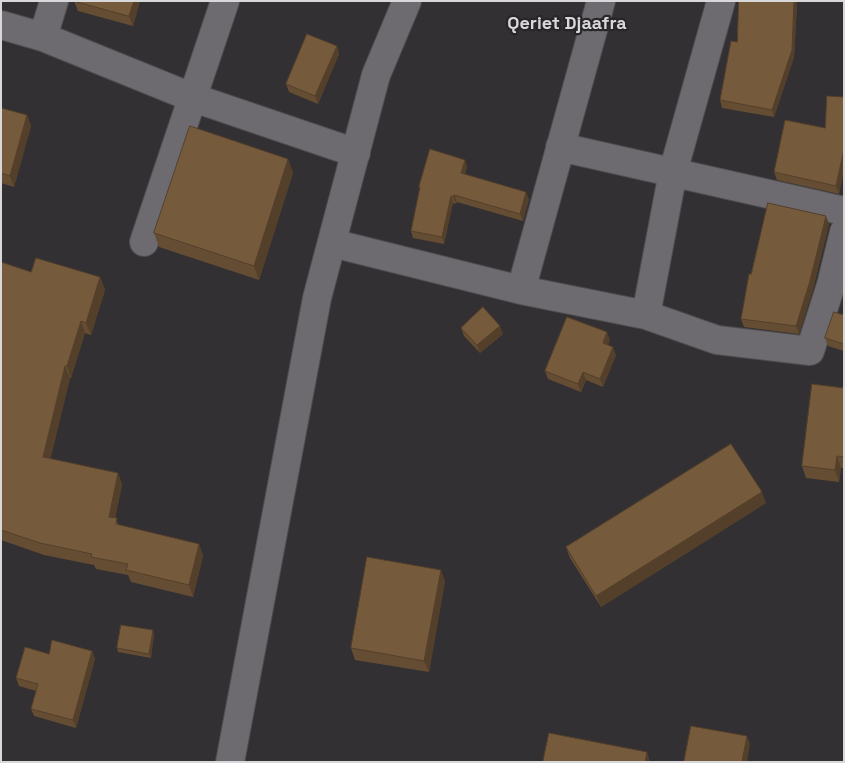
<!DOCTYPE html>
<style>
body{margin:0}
#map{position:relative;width:845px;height:763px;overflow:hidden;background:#323033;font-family:"Space Grotesk",sans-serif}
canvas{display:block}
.frame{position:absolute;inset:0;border:2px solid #d8d7d9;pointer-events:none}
</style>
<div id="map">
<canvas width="845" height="763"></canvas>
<div class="frame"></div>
</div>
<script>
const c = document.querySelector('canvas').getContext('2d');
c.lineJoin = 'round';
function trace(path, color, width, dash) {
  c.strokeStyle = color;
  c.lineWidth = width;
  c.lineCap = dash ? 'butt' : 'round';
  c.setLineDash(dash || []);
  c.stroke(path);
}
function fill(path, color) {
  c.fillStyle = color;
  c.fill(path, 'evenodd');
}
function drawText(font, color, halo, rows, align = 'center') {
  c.font = font + ' "Space Grotesk",sans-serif';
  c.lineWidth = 4.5;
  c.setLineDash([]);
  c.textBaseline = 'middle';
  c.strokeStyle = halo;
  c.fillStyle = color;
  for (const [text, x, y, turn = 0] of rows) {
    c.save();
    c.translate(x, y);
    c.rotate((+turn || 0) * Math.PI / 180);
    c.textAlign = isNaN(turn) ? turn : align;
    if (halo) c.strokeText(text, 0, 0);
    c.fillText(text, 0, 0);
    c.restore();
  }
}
const minor = new Path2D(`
 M1,25L43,37L191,97L356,153
 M43,37L54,1
 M560,147L844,211
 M144,242L225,1
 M332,243L521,290L646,315L717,340L810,351L831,285L844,232
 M521,290L601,1
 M646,315L673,172L721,1`);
const tertiary = new Path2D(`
 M230,762L317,298L376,75L407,1`);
const wall = new Path2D(`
 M74,1H140L133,26L78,11Z
 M739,1H797V4L794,57L774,117L722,108L720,100L737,42Z
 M337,46L339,54L318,104L289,92L286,84Z
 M844,97V169L839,194L777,180L774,172L825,128Z
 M1,108L27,115L31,126L14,187L1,183Z
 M288,159L293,173L259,280L159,247L154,233Z
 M465,160L467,167L465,174L529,199L523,221L457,202L456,204L453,203L444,244L413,238L411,231L420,189L419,187Z
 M829,224L813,289L799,334L744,327L741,319L751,274Z
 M1,262L31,272L100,277L105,290L91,335L85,333L71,378H70L50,459L118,473L122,485L115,518L119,525L199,544L203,556L193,597L131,582L128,575L96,569L94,565L44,555L1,540Z
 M844,315V351L828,346L825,338Z
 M461,328L503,334L480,353L464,336Z
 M610,340L608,345L616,355L603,387L586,380L581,392L548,379L545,371Z
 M844,388V468H841L839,482L806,478L802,466Z
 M766,503L601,607L570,558L566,547Z
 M445,581L429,672L355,660L351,648Z
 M154,634L151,658L118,652L117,648Z
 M92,651L95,659L76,728L34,716L31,709L36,691L19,686L16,678L49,654Z`);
const shadedWall = new Path2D(`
 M134,1H140L133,26L129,16Z
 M794,1H797V4L794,57L774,117L772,110Z
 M337,46L339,54L318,104L315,96Z
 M27,115L31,126L14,187L10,176Z
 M844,149V169L839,194L836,186Z
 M288,159L293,173L259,280L254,266Z
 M465,160L467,167L463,180L461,173Z
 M526,192L529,199L523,221L520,214Z
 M454,195L457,202L456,204L453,197Z
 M451,196L453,203L444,244L442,237Z
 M826,216L829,224L813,289L799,334L796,326Z
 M100,277L105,290L91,335L86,323Z
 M81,321L85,333L71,378L67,366Z
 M500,326L503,334L480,353L477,345Z
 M607,332L610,340L606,351L603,343Z
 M613,347L616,355L603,387L600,379Z
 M65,366L70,378L48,470L43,457Z
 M583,372L586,380L581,392L578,384Z
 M837,456L841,468L839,482L835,470Z
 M118,473L122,485L113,529L109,517Z
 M762,492L766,503L601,607L596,596Z
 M199,544L203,556L193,597L189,585Z
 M441,570L445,581L429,672L424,661Z
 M153,630L154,634L151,658L149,654Z
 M92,651L95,659L76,728L73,720Z
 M747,736L750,744L747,762H742Z
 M647,752L650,762H645Z`);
const building = new Path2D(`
 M74,1H134L129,16Z
 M739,1H794L792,50L772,110L720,100L731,41L737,42Z
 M307,34L337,46L315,96L286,84Z
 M827,96L844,97V149L836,186L774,172L785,120L825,128Z
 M1,108L27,115L10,176L1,173Z
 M190,126L288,159L254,266L154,233Z
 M430,149L465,160L461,173L526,192L520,214L454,195L453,197L451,196L442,237L411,231L420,187H419Z
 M768,203L826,216L810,281L796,326L741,319L749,274H751Z
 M36,258L100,277L86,323L81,321L67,366H65L43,457L118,473L109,517L117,518L116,524L199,544L189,585L126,570L128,564L91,557L92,554L40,543L1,530V262L31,272Z
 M483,307L500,326L477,345L461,328Z
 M834,312L844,315V344L825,338Z
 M567,317L607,332L603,343L613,347L600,379L583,372L578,384L545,371Z
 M812,384L844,388V457L837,456L835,470L802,466Z
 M731,444L762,492L596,596L566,547Z
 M367,557L441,570L424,661L351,648Z
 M121,625L153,630L149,654L117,648Z
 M52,640L92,651L73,720L31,709L38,684L16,678L25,647L49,654Z
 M691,726L747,736L742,762H684Z
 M549,733L647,752L645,762H543Z`);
const quarterNames = [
 ["Qeriet Djaafra",567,24]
];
trace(minor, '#4f4d4f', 30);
trace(tertiary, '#4f4d4f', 30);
trace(minor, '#6d6b6f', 28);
trace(tertiary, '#6d6b6f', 28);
fill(wall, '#654d34');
fill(shadedWall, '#533f2a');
fill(building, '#765a3c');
trace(building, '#533f2a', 1);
drawText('bold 18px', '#d8d7d9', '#282629', quarterNames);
</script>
